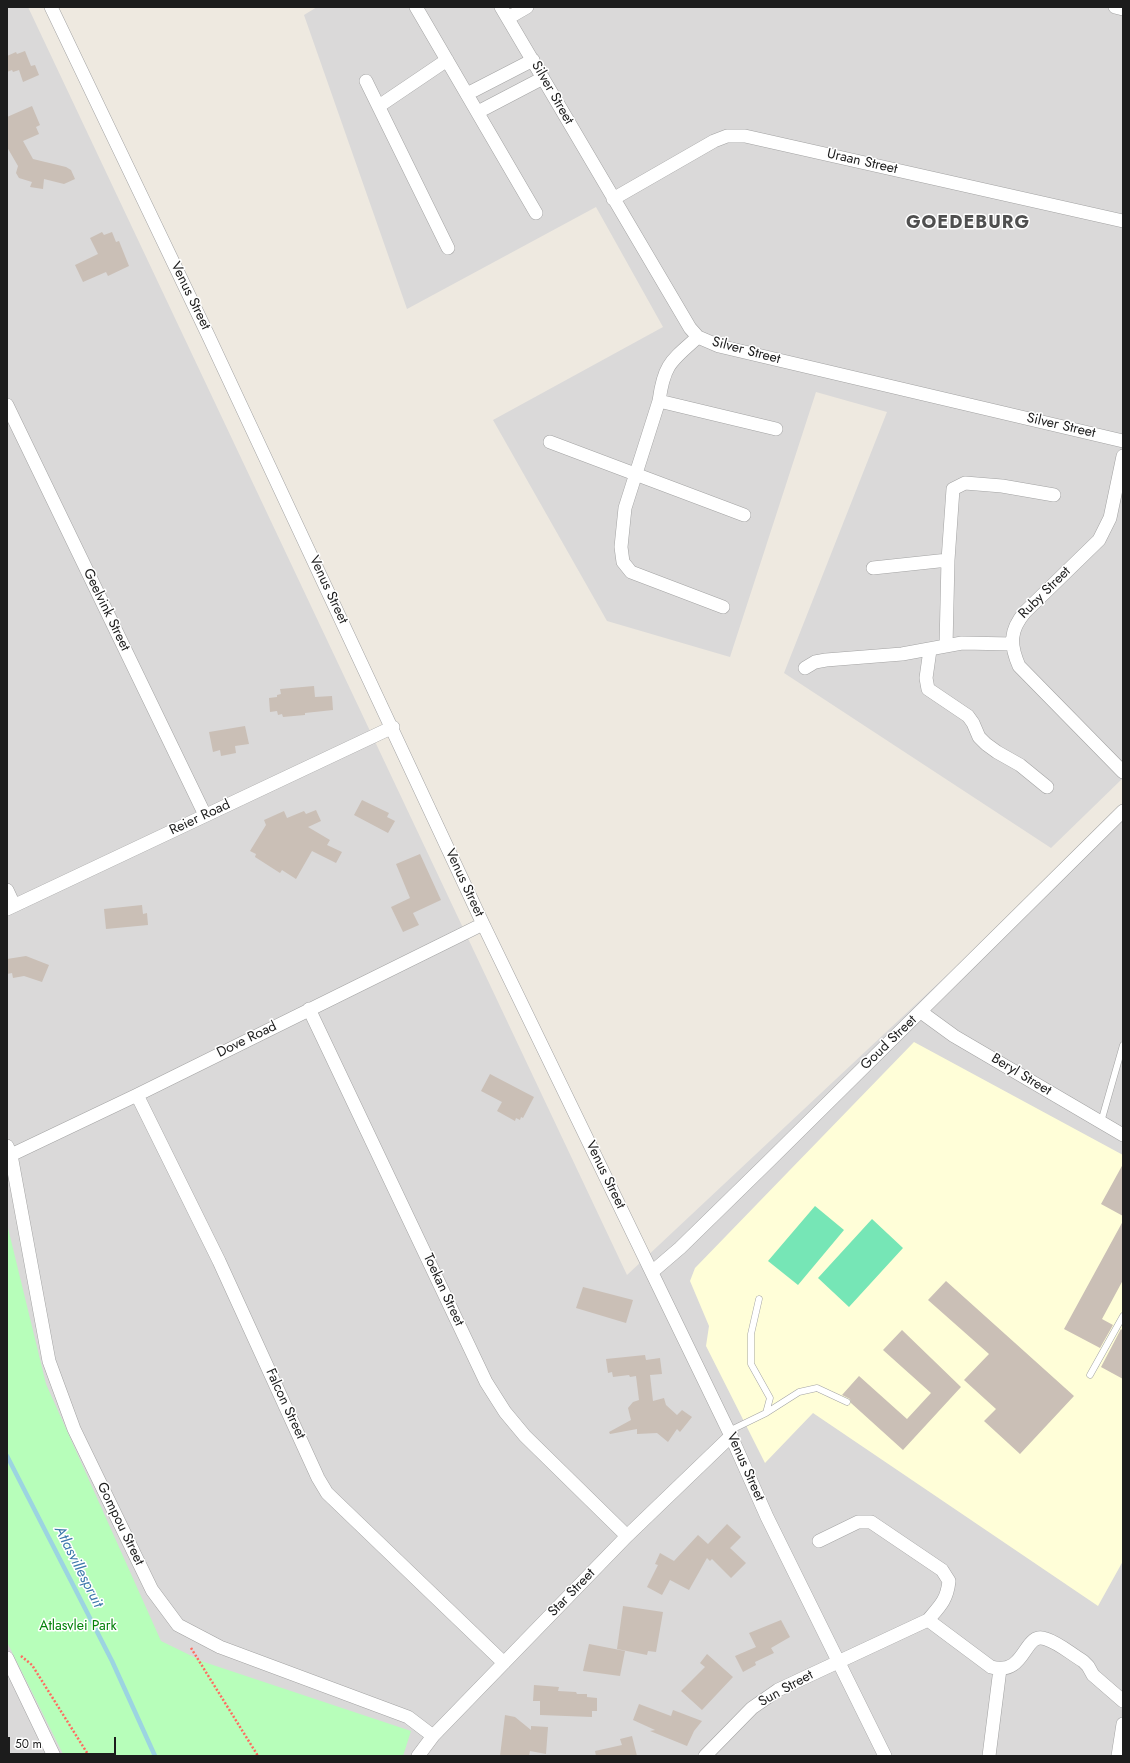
<!DOCTYPE html>
<style>
body{margin:0}
#map{position:relative;width:1130px;height:1763px;overflow:hidden;background:#eee9e0;font-family:Jost,sans-serif}
canvas{display:block}
.frame{position:absolute;inset:0;border:8px solid #1c1c1c;pointer-events:none}
.scale{position:absolute;left:8px;top:1737px;width:108px;height:18px;box-sizing:border-box;border:2px solid #1c1c1c;border-top:0;padding-left:5px;font-size:12px;line-height:14px;white-space:nowrap;color:#1c1c1c;-webkit-text-stroke:3px #fff;paint-order:stroke}
</style>
<div id="map">
<canvas width="1130" height="1763"></canvas>
<div class="frame"></div>
<div class="scale">50 m</div>
</div>
<script>
const c = document.querySelector('canvas').getContext('2d');
c.lineJoin = 'round';
function fill(path, color) {
  c.fillStyle = color;
  c.fill(path, 'evenodd');
}
function trace(path, color, width, dash) {
  c.strokeStyle = color;
  c.lineWidth = width;
  c.lineCap = dash ? 'butt' : 'round';
  c.setLineDash(dash || []);
  c.stroke(path);
}
function drawText(font, color, halo, rows, align = 'center') {
  c.font = font + ' Jost,sans-serif';
  c.lineWidth = 3;
  c.setLineDash([]);
  c.textBaseline = 'middle';
  c.strokeStyle = halo;
  c.fillStyle = color;
  for (const [text, x, y, turn = 0] of rows) {
    c.save();
    c.translate(x, y);
    c.rotate((+turn || 0) * Math.PI / 180);
    c.textAlign = isNaN(turn) ? turn : align;
    if (halo) c.strokeText(text, 0, 0);
    c.fillText(text, 0, 0);
    c.restore();
  }
}
const residential = new Path2D(`
 M7,7H28L627,1275L1123,810V1756H7Z
 M317,7H1123V778L1051,848L784,673L887,412L816,392L730,657L607,621L493,420L663,327L596,207L407,309L304,15Z`);
const education = new Path2D(`
 M914,1042L1123,1155V1561L1098,1606L813,1413L765,1463L706,1346L709,1326L690,1281L695,1268Z`);
const park = new Path2D(`
 M7,1224L46,1384L161,1641L204,1662L411,1731L403,1756H64L7,1642Z`);
const pitch = new Path2D(`
 M815,1206L844,1230L798,1285L768,1261Z
 M872,1219L903,1248L849,1307L818,1278Z`);
const stream = new Path2D(`
 M7,1456L112,1661L155,1756`);
const building = new Path2D(`
 M25,51L31,66L35,65L39,75L23,82L19,70L13,72L12,70L7,72V56L16,52L17,54Z
 M32,106L40,125L36,127L39,134L23,141L33,159L66,167L71,170L75,179L64,184L44,179L43,189L30,187L32,182L19,178L16,173L18,166L7,147V117Z
 M102,232L104,235L112,232L116,242L119,241L129,266L108,276L106,272L83,282L75,265L98,254L90,238Z
 M314,686L315,697L332,696L333,710L305,713V715L283,717L282,714L278,715L277,711L270,712L269,698L277,697V695L281,694L280,689Z
 M245,726L249,744L235,746L236,753L221,756L220,750L213,752L209,732Z
 M362,800L389,813L387,817L395,821L388,833L354,815Z
 M316,810L321,821L308,827L330,840L327,845L342,852L336,863L312,851L296,879L282,870L280,873L255,857L256,854L250,851L266,825L264,820L284,811L287,818L304,811L306,814Z
 M420,854L441,900L413,913L419,925L403,932L391,907L410,898L396,864Z
 M142,905L143,914L147,913L148,925L106,929L104,909Z
 M26,956L49,965L42,982L24,976L13,978L12,973L7,974V959Z
 M490,1074L534,1097L523,1118L521,1117L520,1120L516,1118L515,1121L497,1111L502,1102L481,1091Z
 M1123,1164V1216L1101,1204Z
 M1123,1221V1280L1102,1319L1113,1325L1100,1348L1064,1329Z
 M946,1281L1074,1396L1020,1454L984,1421L996,1409L964,1380L989,1354L928,1300Z
 M583,1287L633,1300L626,1323L576,1308Z
 M1121,1329L1123,1331V1379L1101,1367Z
 M902,1330L961,1387L903,1450L851,1403L850,1399L842,1395L859,1376L907,1419L931,1393L883,1350Z
 M645,1355L646,1360L660,1358L662,1374L650,1375L653,1401L664,1398L666,1405L677,1415L682,1410L692,1417L680,1432L677,1429L668,1442L657,1433L637,1434V1429L610,1434L609,1432L631,1420L628,1408L633,1402L639,1400L636,1376L630,1377L629,1375L613,1377L612,1372L608,1373L606,1359Z
 M727,1524L741,1537L730,1548L746,1563L731,1578L712,1559L710,1561L707,1558L689,1590L670,1580L662,1595L647,1587L658,1565L655,1564L660,1553L674,1561L698,1535L708,1544Z
 M623,1606L663,1612L656,1652L648,1651L647,1655L617,1649Z
 M781,1620L790,1637L771,1648L774,1653L755,1662L756,1665L743,1672L735,1656L756,1647L749,1633Z
 M589,1644L625,1651L620,1676L583,1671Z
 M707,1654L733,1677L702,1710L681,1691L705,1667L700,1663Z
 M534,1685L559,1687L558,1691L576,1692L577,1694H587V1697L597,1698V1711H592V1717L540,1715V1701H533Z
 M639,1704L671,1716L673,1710L702,1721L694,1731L687,1746L650,1731L655,1730L633,1720Z
 M505,1715L515,1717L531,1730V1726L548,1727L546,1754L530,1751L529,1756H500Z
 M632,1736L637,1756H596L595,1751L622,1745L620,1739Z`);
const path = new Path2D(`
 M191,1648L258,1756
 M21,1656L32,1665L89,1756`);
const lane = new Path2D(`
 M1101,1122L1123,1045
 M1090,1375L1123,1316
 M766,1413L799,1392L817,1388L847,1402
 M729,1431L766,1413L770,1398L751,1364V1334L759,1299`);
const street = new Path2D(`
 M51,7L208,335L483,924L731,1436L767,1517L885,1756
 M416,7L536,213
 M501,7L690,328L698,337L719,346L1123,441
 M1115,7L1123,9
 M508,18L527,7
 M366,81L448,248
 M467,94L533,60
 M379,106L447,60
 M478,112L543,78
 M613,199L714,141L727,136H745L1123,221
 M698,337C671,361 664,364 659,401L625,508L621,547L623,562L631,572L723,607
 M659,401L776,429
 M7,405L205,815
 M550,442L744,515
 M1123,456L1110,518L1099,540L1025,612C1009,631 1010,645 1019,666L1123,772
 M873,568L948,560
 M946,646L948,560L953,489L965,483L1002,486L1054,495
 M930,650L926,678L928,689L968,716L973,723L979,737L986,744L997,752L1020,765L1047,787
 M805,668L815,662L826,660L902,654L962,643L1012,644
 M7,890L14,905
 M7,909L393,727
 M309,1009L486,1382L505,1412L525,1436L627,1536
 M921,1012L954,1036L1123,1135
 M137,1095L219,1261L318,1478L327,1493L504,1663
 M7,1146L11,1155L49,1361L74,1429L152,1590L178,1625L220,1647L408,1717L433,1736
 M11,1155L137,1095L483,924
 M652,1272L680,1248L769,1161L1123,811
 M928,1620L991,1667C1027,1677 1023,1630 1046,1639C1059,1643 1071,1654 1083,1661L1088,1666L1093,1675L1123,1701
 M7,1658L54,1756
 M418,1756L433,1736L627,1536L731,1436
 M705,1756L752,1708L778,1690L928,1620C940,1606 947,1600 949,1581L942,1570L871,1522H858L819,1541
 M989,1756L1000,1669
 M1118,1756L1123,1724`);
const streetNames = [
 ["Silver Street",552,93,60],
 ["Uraan Street",862,162,13],
 ["Venus Street",190,296,64],
 ["Silver Street",746,351,15],
 ["Silver Street",1061,426,13],
 ["Venus Street",328,590,65],
 ["Ruby Street",1045,593,-45],
 ["Geelvink Street",106,610,64],
 ["Reier Road",200,818,-25],
 ["Venus Street",464,883,65],
 ["Dove Road",247,1040,-26],
 ["Goud Street",889,1043,-44],
 ["Beryl Street",1021,1075,31],
 ["Venus Street",605,1175,64],
 ["Toekan Street",443,1290,65],
 ["Falcon Street",285,1404,65],
 ["Venus Street",745,1467,66],
 ["Gompou Street",120,1524,64],
 ["Star Street",572,1593,-46],
 ["Sun Street",786,1689,-29]
];
const parkNames = [
 ["Atlasvlei Park",78,1627]
];
const waterNames = [
 ["Atlasvillespruit",78,1567,63]
];
const districtNames = [
 ["GOEDEBURG",968,224]
];
fill(residential, '#dad9d9');
fill(education, '#fffed8');
fill(park, '#b7feba');
fill(pitch, '#76e6b6');
trace(stream, '#9cd4e1', 4.5);
fill(building, '#cabfb6');
trace(lane, '#a3a3a3', 7);
trace(street, '#a3a3a3', 14);
trace(path, '#ff6b60', 2.5, [2, 2]);
trace(lane, '#fff', 6);
trace(street, '#fff', 13);
drawText('14px', '#1c1c1c', '#fff', streetNames);
drawText('14px', '#028208', '#fff', parkNames);
drawText('italic 15px', '#3e79ab', '#fff', waterNames);
c.letterSpacing = '1px';
drawText('bold 18px', '#4f4f4f', '#fff', districtNames);
c.letterSpacing = '0px';
</script>
